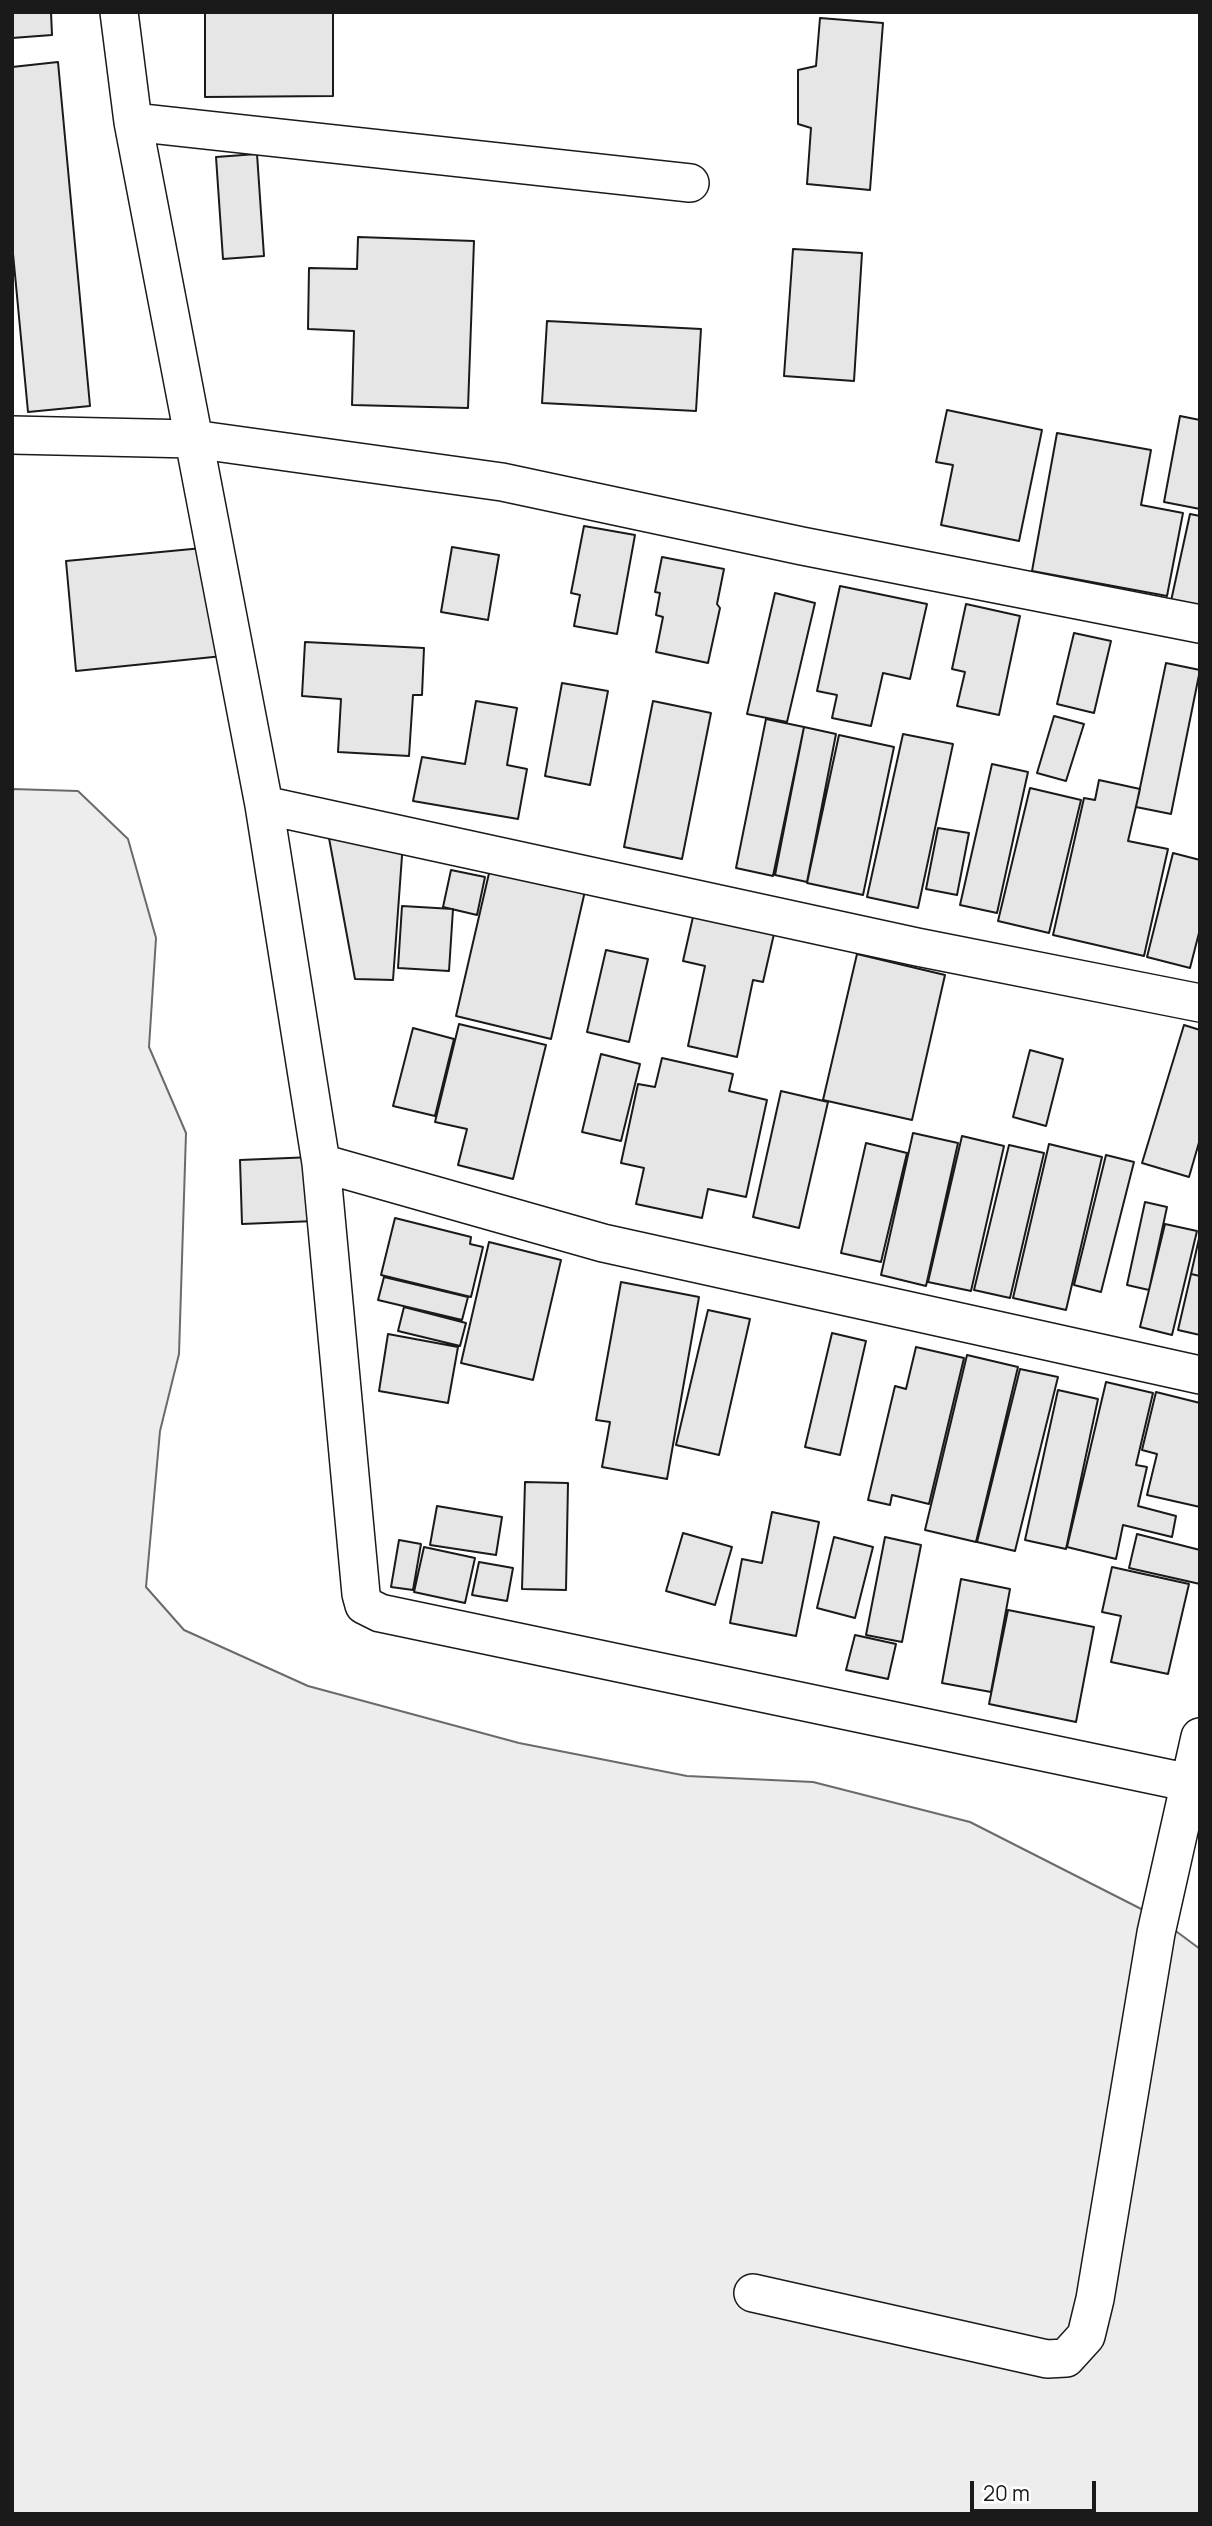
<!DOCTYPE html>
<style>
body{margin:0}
#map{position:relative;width:1212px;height:2526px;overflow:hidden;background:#fff;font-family:Manrope,sans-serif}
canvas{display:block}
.frame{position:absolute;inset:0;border:14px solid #1a1a1a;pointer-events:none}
.scale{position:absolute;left:970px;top:2481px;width:126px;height:32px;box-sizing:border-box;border:4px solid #1a1a1a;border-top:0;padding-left:9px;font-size:21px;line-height:24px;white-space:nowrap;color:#1a1a1a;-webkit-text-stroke:5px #fff;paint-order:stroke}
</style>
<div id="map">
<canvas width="1212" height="2526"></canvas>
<div class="frame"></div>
<div class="scale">20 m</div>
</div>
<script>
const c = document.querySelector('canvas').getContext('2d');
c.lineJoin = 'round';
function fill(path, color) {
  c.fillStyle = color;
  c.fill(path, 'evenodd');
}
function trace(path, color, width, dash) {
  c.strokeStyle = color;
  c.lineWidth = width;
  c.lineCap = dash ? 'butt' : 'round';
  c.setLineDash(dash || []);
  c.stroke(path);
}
const built = new Path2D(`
 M12,789L78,791L128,839L156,938L149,1047L186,1133L179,1354L160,1431L146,1587L184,1630L308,1686L519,1743L687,1776L813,1782L970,1822L1157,1917L1200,1949V2514H12Z`);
const building = new Path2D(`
 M12,12H51L52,35L12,38Z
 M205,12H333V96L205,97Z
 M820,18L883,23L870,190L807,184L811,128L798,124V70L816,66Z
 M58,62L90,406L28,412L12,243V67Z
 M257,154L264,256L223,259L216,157Z
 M358,237L474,241L468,408L352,405L354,331L308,329L309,268L357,269Z
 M793,249L862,253L854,381L784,376Z
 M547,321L701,329L696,411L542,403Z
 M947,410L1042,430L1019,541L941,525L953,465L936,462Z
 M1180,416L1200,420V509L1164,502Z
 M1057,433L1151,450L1141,505L1183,513L1167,596L1032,571Z
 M1190,514L1200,516V608L1171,601Z
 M584,526L635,535L617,634L574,626L580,595L571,593Z
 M213,547L223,656L76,671L66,561Z
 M452,547L499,555L488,620L441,612Z
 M662,557L724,569L717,604L720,608L708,663L656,652L663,617L656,615L660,593L655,592Z
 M840,586L927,604L910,679L883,673L871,726L832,718L837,695L817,691Z
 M775,593L815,603L787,722L747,714Z
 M966,604L1020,616L999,715L957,706L965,672L952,669Z
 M1074,633L1111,641L1094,713L1057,704Z
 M305,642L424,648L422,695H413L409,756L338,752L341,699L302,696Z
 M1166,663L1200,670L1171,814L1136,807Z
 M562,683L608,691L590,785L545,776Z
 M476,701L517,708L507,765L527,769L518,819L413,801L422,757L465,764Z
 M653,701L711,713L682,859L624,847Z
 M1054,716L1084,724L1066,781L1037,773Z
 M766,719L804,727L773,876L736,868Z
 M804,727L836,734L807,882L775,875Z
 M903,734L953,744L918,908L867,897Z
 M839,735L894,747L863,895L807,883Z
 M992,764L1028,772L997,913L960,905Z
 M1099,780L1140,789L1128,841L1168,849L1144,956L1053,935L1084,798L1095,800Z
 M1030,788L1081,800L1049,933L998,921Z
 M938,828L969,833L957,895L926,889Z
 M329,838L403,842L393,980L355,979Z
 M1173,853L1200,860V929L1190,968L1147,957Z
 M490,869L585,891L551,1039L456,1016Z
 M451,870L485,877L477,915L443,907Z
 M402,906L453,909L449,971L398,968Z
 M695,908L776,925L763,982L753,980L737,1057L688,1046L705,966L683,961Z
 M606,950L648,959L629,1042L587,1032Z
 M857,954L945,975L912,1120L823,1100Z
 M459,1024L546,1045L513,1179L458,1165L467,1129L435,1122Z
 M1184,1025L1200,1030V1139L1189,1177L1142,1163Z
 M413,1028L454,1039L435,1116L393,1106Z
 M1030,1050L1063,1059L1046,1126L1013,1117Z
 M601,1054L640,1064L621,1141L582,1132Z
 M662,1058L733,1074L729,1091L767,1100L746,1197L708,1189L702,1218L636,1204L644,1168L621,1163L638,1084L655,1087Z
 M781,1091L828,1102L799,1228L753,1217Z
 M913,1133L958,1143L926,1286L881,1275Z
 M962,1136L1004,1146L971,1291L928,1282Z
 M866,1143L907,1153L881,1262L841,1253Z
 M1049,1144L1102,1157L1066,1310L1013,1298Z
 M1009,1145L1044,1153L1010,1298L974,1290Z
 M1106,1155L1134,1162L1101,1292L1074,1285Z
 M313,1157L315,1221L242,1224L240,1160Z
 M1145,1202L1167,1207L1149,1290L1127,1285Z
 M395,1218L471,1237L470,1244L483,1247L471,1297L381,1275Z
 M1165,1224L1197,1231L1172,1335L1140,1327Z
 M1200,1234V1276L1191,1274Z
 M489,1242L561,1260L533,1380L461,1363Z
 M1191,1274L1200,1276V1335L1178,1330Z
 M384,1277L468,1297L462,1320L378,1300Z
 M621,1282L699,1297L667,1479L602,1467L610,1422L596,1420Z
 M404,1307L466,1323L460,1346L398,1331Z
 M708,1310L750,1319L719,1455L676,1445Z
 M832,1333L866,1341L840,1455L805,1447Z
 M388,1334L458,1347L448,1403L379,1391Z
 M916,1347L964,1358L929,1504L892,1495L890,1505L868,1500L895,1386L906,1389Z
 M967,1355L1018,1367L976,1542L925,1530Z
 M1020,1369L1058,1377L1015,1551L977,1542Z
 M1106,1382L1153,1393L1136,1465L1147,1467L1138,1506L1176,1516L1172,1537L1123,1525L1116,1559L1067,1547Z
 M1058,1390L1098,1399L1066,1549L1025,1540Z
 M1156,1392L1200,1403V1507L1147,1495L1157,1454L1142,1450Z
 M525,1482L568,1483L566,1590L522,1589Z
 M437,1506L502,1517L496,1555L430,1545Z
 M772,1512L819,1522L796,1636L730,1623L742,1559L762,1563Z
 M683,1533L732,1547L715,1605L666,1591Z
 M1137,1534L1200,1550V1584L1129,1568Z
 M834,1537L873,1547L855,1618L817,1608Z
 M885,1537L921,1545L902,1642L866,1635Z
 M399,1540L421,1544L413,1590L391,1587Z
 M424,1547L475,1558L465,1603L414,1592Z
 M479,1562L513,1568L507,1601L472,1595Z
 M1112,1567L1189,1584L1168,1674L1111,1662L1121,1616L1102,1612Z
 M961,1579L1010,1589L991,1692L942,1683Z
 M1008,1610L1094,1627L1076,1722L989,1704Z
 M855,1635L896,1644L888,1679L846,1670Z`);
const minor = new Path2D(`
 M119,12L133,122L264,805L321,1163L361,1594L364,1605L380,1613L1200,1785
 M133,122L690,183
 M12,435L193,439L502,482L802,546L1200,624
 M264,805L917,947L1200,1003
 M321,1163L603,1243L1200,1375
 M753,2293L1047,2359L1066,2358L1086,2336L1095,2299L1156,1933L1200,1737`);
fill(built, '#ededed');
trace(built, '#6a6a6a', 2);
fill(building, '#e6e6e6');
trace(building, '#1a1a1a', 2);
trace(minor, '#1a1a1a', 40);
trace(minor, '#fff', 37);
</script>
